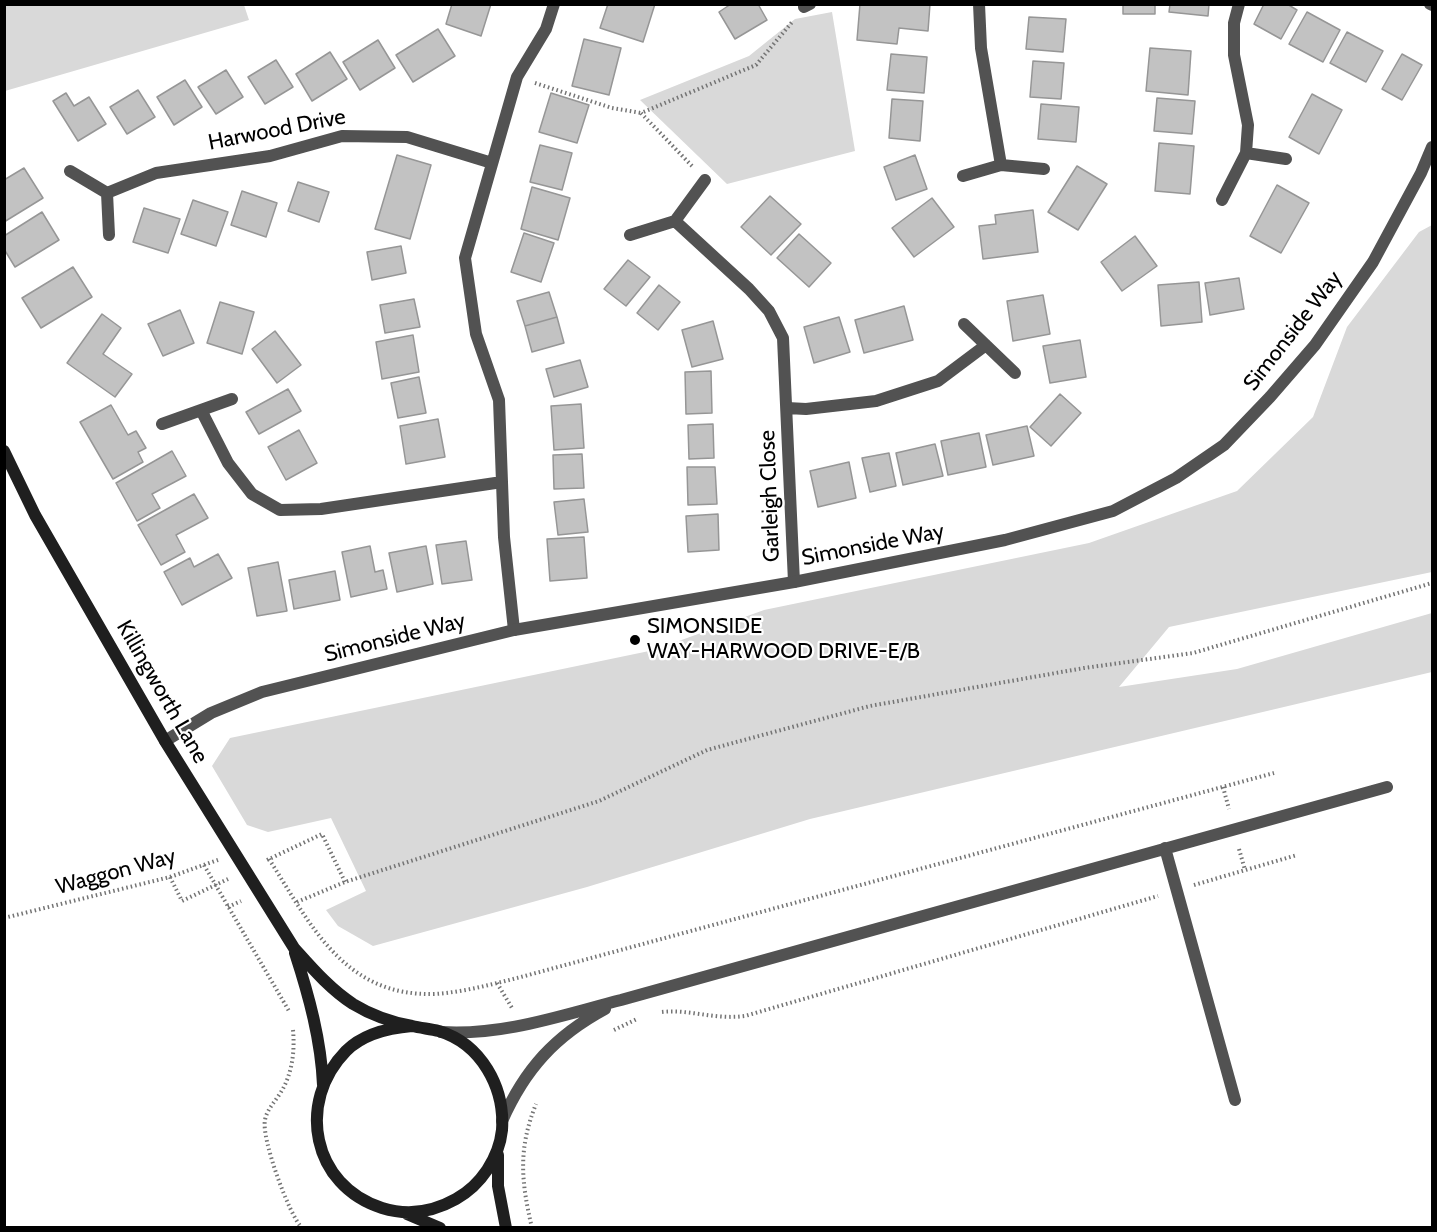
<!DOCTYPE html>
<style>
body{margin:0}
#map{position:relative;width:1437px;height:1232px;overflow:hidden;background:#fff;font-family:Cabin,sans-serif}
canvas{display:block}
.frame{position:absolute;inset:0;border:6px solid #000;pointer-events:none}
</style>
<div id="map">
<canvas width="1437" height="1232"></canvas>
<div class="frame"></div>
</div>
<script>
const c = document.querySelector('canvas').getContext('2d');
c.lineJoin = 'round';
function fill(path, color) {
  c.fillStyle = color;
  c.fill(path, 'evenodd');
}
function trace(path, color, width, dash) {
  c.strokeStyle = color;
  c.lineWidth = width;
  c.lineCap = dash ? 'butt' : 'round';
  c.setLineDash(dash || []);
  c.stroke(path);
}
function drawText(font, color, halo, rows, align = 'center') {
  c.font = font + ' Cabin,sans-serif';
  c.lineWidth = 4.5;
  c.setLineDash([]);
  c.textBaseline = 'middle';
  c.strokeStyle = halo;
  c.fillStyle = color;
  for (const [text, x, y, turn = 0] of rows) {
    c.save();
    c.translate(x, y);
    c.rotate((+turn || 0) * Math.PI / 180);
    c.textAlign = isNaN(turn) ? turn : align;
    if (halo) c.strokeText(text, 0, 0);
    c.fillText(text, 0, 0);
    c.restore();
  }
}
const green = new Path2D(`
 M5,4L244,5L249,20L5,91Z
 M832,12L855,151L727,184L640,100L749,56L795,19Z
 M1432,225V572L1169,627L1119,687L1237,669L1432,613V672L810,819L587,887L373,946L338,926L326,910L366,891L331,818L268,832L247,825L212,766L230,738L654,650L764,610L1089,543L1237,491L1313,417L1347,327L1419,232Z`);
const building = new Path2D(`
 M452,4H491L481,36L446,24Z
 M608,4H655L643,42L600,28Z
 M731,4H758L767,20L735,39L719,12Z
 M860,4H930L928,31L899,28L897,44L857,40Z
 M1123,4H1155V14H1123Z
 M1170,4H1209L1208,16L1169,12Z
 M1264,4H1287L1297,10L1281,39L1254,24Z
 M1307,12L1340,30L1323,62L1289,44Z
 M1029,17L1066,19L1063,52L1026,49Z
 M438,29L455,56L413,82L396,55Z
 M1347,32L1383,51L1366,82L1330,63Z
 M584,39L621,48L609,95L572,86Z
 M378,40L395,68L360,90L343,62Z
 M1150,48L1191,51L1188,95L1146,91Z
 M330,52L347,79L312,101L296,74Z
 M891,54L927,57L924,93L887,90Z
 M1402,54L1422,65L1402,100L1382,89Z
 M276,60L293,87L265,104L248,77Z
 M1033,61L1064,63L1061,99L1030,97Z
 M226,70L243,97L216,114L198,87Z
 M185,80L202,107L174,125L157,97Z
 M138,90L155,117L127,134L110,107Z
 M66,93L74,106L89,97L106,124L78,141L53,101Z
 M551,93L589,105L577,143L539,132Z
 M1312,94L1342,110L1319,154L1289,137Z
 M1157,98L1195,101L1192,134L1154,131Z
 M892,99L923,101L920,141L889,138Z
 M1041,104L1079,107L1076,142L1038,139Z
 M1159,143L1194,146L1190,194L1155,191Z
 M540,145L572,153L562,190L530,182Z
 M397,155L431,165L410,239L375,229Z
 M915,155L927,189L896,200L884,167Z
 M1077,166L1107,184L1078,230L1048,212Z
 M24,168L43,198L4,222V180Z
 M298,182L329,192L319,222L288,211Z
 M1277,185L1309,203L1281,253L1250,236Z
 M532,187L570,198L558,240L521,229Z
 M242,191L277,203L266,237L231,225Z
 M770,196L801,224L771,255L741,227Z
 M932,198L954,227L914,257L892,228Z
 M193,200L228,212L216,246L181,234Z
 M144,208L180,219L168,253L133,242Z
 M1033,210L1038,252L983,259L979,226L996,224L995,215Z
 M42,212L59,240L15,267L4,249V236Z
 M524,233L554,243L541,282L511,272Z
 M799,234L831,263L809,287L777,258Z
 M1135,236L1157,266L1122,291L1101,262Z
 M401,246L406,273L372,280L367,252Z
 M628,260L650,277L626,306L604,289Z
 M73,267L92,297L41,328L22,298Z
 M1239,278L1244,309L1210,315L1205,283Z
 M1199,282L1202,322L1161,326L1158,285Z
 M659,285L680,302L658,330L637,313Z
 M549,292L557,317L525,326L517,301Z
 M1043,295L1050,334L1013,341L1007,301Z
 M414,299L420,327L385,333L380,305Z
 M220,302L254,312L242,354L207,343Z
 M904,306L913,340L864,353L855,320Z
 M180,310L194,343L163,356L148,324Z
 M102,314L121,328L103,354L132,374L115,397L67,363Z
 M557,317L564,343L532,352L525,326Z
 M839,317L850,352L814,363L804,327Z
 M713,321L723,359L692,367L682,330Z
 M275,331L301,365L277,383L252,349Z
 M413,335L419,372L382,379L376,342Z
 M1080,340L1086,377L1050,383L1043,346Z
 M580,360L588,387L554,397L546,369Z
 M711,371L712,413L686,414L685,372Z
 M419,377L426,413L398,418L391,383Z
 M288,389L301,411L259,434L246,412Z
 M1060,394L1081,413L1051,446L1030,427Z
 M581,404L584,448L554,450L551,406Z
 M111,405L128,435L136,431L146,448L138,452L143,462L113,479L80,422Z
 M438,419L445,457L406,464L400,426Z
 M713,424L714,458L689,459L688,425Z
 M1027,426L1034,456L993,465L986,435Z
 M299,430L317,463L286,480L268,447Z
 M979,433L986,467L948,475L941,441Z
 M935,444L943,476L903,485L896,453Z
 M172,451L186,476L152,494L160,508L137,521L116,483Z
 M889,453L896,486L870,492L862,458Z
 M582,454L584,488L554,489L553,455Z
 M849,462L856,498L818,507L810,471Z
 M687,467H715L717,504L688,505Z
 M194,494L208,518L176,535L185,552L161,565L138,525Z
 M584,499L588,532L558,535L554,502Z
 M718,514L719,550L688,552L686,516Z
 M584,537L587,578L550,581L547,539Z
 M466,541L472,580L442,584L436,545Z
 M370,546L375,572L383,570L387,589L351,597L342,552Z
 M426,546L433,584L397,592L389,553Z
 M218,554L232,578L182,605L164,572L190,558L194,567Z
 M278,562L287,611L257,616L248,568Z
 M335,571L340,600L294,609L289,580Z`);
const path = new Path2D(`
 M535,83L612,108L641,113
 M692,166L641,113L756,65L793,21
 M1223,787L1229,809
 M1239,849L1245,870
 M269,859C311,925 344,997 435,994C464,992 493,984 521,977L1274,773
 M267,860L322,834L345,882
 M204,865L289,1011
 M170,877L182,901L228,879
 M1194,885L1297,855
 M297,902L345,882L599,801L707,750L870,706L1084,668L1193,653L1432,583
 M228,907L241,901
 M4,918L170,877L218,860
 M497,983L512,1008
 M662,1012C689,1009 715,1020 745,1016L1158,896
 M293,1030C295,1052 292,1074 281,1092C275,1102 267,1109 265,1120C261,1138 289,1215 302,1228
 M614,1030L637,1019
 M532,1228C521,1181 518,1149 536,1104`);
const minor = new Path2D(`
 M979,4L981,48L1001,165
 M1430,4L1432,5
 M804,7L810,4
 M1246,153L1286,159
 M70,171L107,193L109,235
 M963,176L1001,165L1044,169
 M107,193L156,173L270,156L342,136L407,137L492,163
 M1222,200L1246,153L1248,125L1234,55V23L1239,4
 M675,221L749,289L769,311L783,338L794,582
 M630,235L675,221L705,180
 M964,324L1015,373
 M787,408L806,409L876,401L938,381L986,345
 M201,410L228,463L252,494L280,510L321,509L502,482
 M162,424L232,399
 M514,630L504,537L499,400L476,334L465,258L517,77L546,29L554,4
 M1165,848L1235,1100
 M441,1032C503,1036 562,1015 621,1000L1387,787
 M502,1121C525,1069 555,1036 605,1009`);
const tertiary = new Path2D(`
 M165,741L211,713L262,692L514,630L794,582L1005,540L1113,511L1176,478L1224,445L1270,397L1315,345L1373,262L1421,173L1432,147`);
const secondary = new Path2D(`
 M4,451L35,515L165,741L294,948C312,968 330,989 353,1004C371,1015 391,1022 412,1026C421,1028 430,1029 439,1031C481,1044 505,1087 502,1130C499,1158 481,1185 456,1199C433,1212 408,1216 382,1208C312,1186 296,1102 346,1051C363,1034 388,1028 412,1026
 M295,953C309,996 321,1040 323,1085
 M498,1155V1186L506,1228
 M407,1214L440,1228`);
const markers = [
 [635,640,6,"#000"]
];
const streetNames = [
 ["Harwood Drive",277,130,-11],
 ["Simonside Way",1293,331,-52],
 ["Garleigh Close",770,496,-92],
 ["Simonside Way",873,545,-11],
 ["Simonside Way",395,638,-14],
 ["Killingworth Lane",162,692,60],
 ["Waggon Way",116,872,-15]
];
const poiNames = [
 ["SIMONSIDE",647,627],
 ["WAY-HARWOOD DRIVE-E/B",647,652]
];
fill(green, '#d9d9d9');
fill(building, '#c2c2c2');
trace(building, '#969696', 1.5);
trace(path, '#747474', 4, [1.5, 3]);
trace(minor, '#525252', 12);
trace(tertiary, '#525252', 12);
trace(secondary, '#1f1f1f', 12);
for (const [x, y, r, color] of markers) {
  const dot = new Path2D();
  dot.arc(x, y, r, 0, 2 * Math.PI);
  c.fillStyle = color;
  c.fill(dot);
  trace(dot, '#fff', 2);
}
drawText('22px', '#000', '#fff', streetNames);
drawText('22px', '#000', '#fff', poiNames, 'left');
</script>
